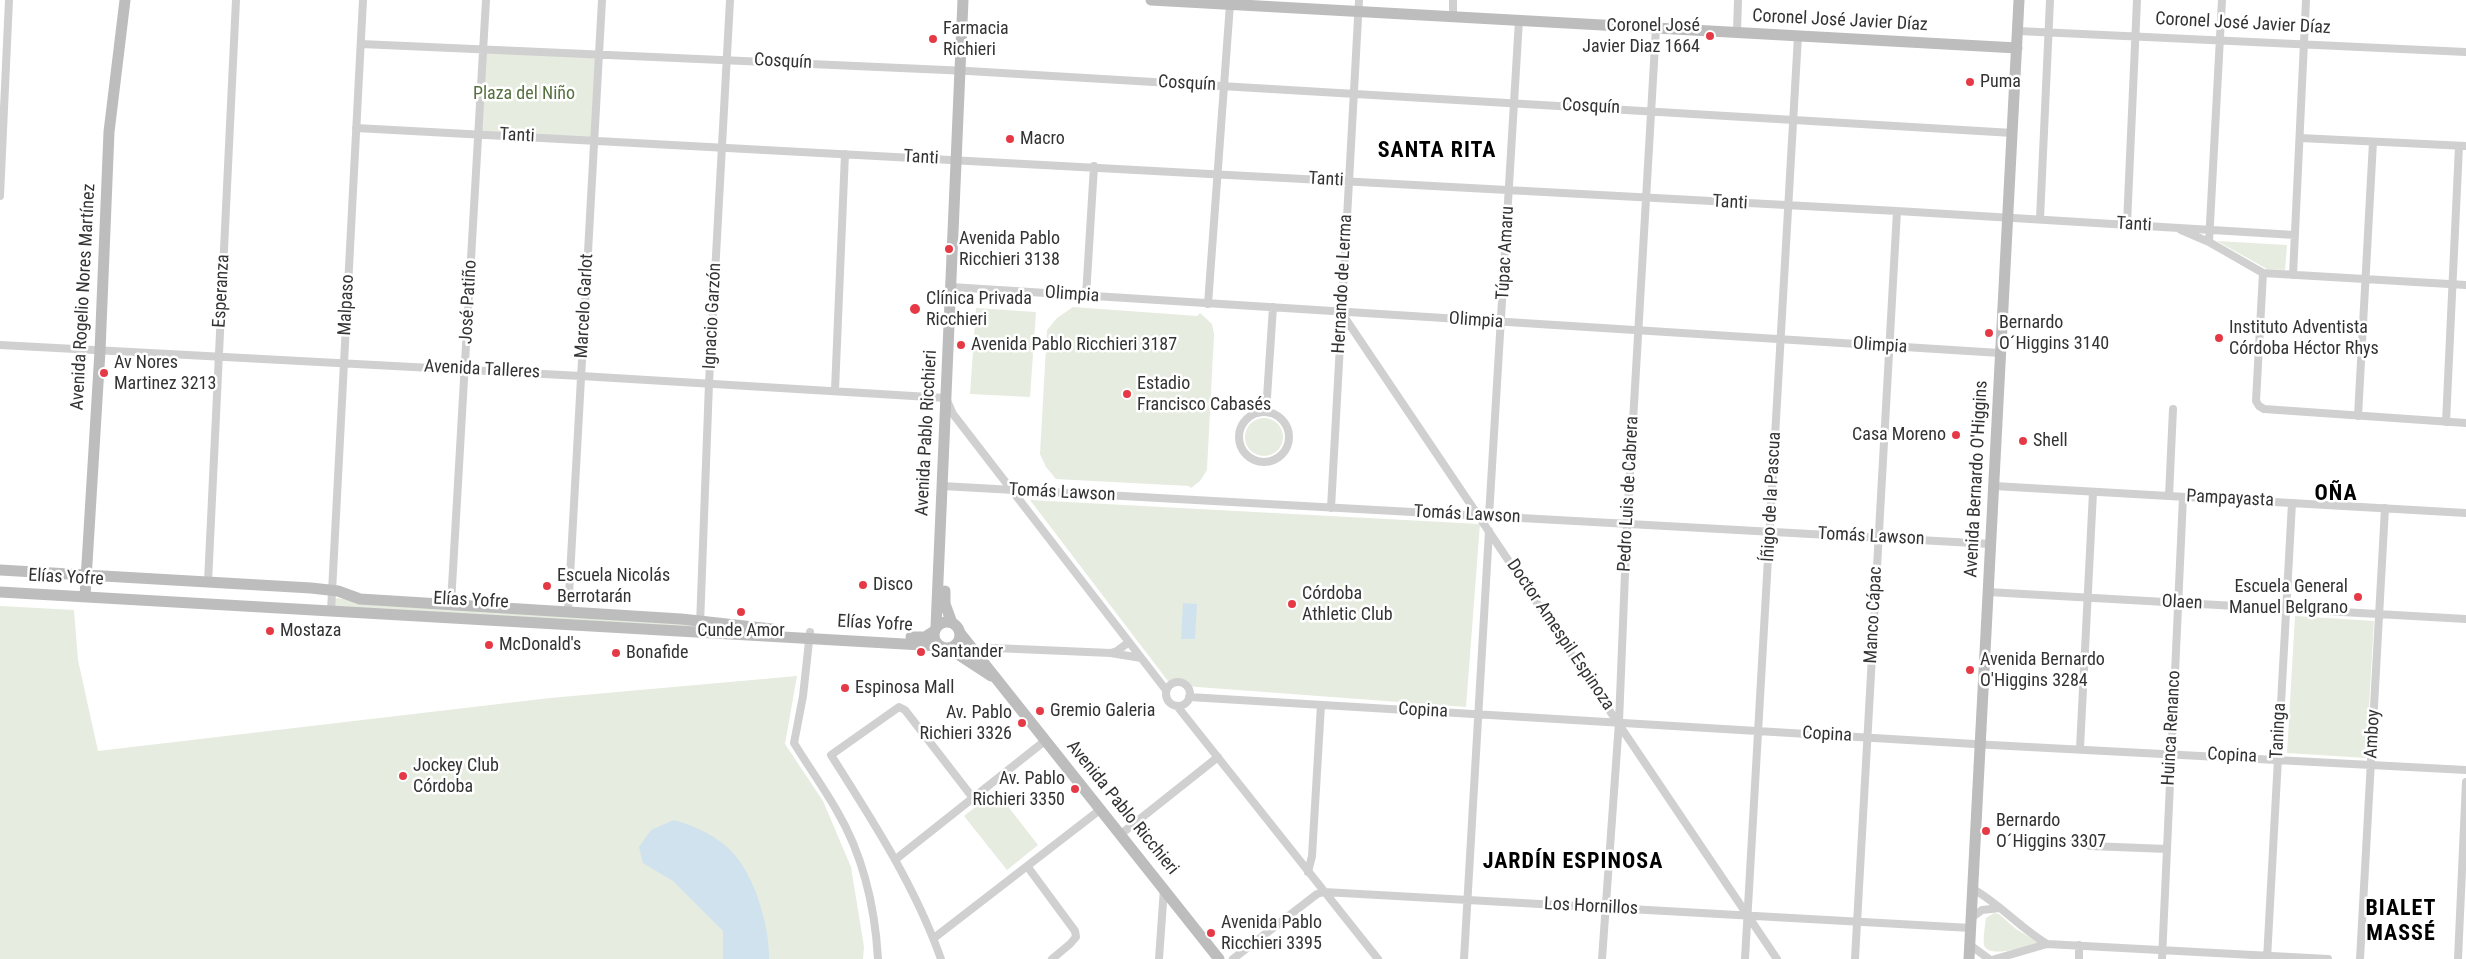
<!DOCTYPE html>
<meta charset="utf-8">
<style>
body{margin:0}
canvas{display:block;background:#fff}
</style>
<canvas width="2466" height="959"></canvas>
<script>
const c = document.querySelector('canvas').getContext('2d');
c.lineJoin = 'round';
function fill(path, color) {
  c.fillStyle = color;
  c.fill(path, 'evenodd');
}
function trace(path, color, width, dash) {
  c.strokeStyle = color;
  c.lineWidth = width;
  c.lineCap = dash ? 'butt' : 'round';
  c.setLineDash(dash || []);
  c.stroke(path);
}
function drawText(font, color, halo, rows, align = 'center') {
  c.font = font + ' "Roboto Condensed",sans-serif';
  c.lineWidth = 5;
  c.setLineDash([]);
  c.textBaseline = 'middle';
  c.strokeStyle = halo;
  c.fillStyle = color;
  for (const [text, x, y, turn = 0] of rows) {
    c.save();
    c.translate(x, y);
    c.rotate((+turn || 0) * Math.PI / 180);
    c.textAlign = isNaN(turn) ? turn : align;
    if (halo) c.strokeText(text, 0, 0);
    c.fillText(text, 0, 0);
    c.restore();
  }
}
const green = new Path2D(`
 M483,49L599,54L594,140L478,134Z
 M2217,241L2287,245L2285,270L2267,269Z
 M1073,307L1197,316L1200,313L1212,324L1214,334L1207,470L1200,481L1191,488L1189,486L1056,479L1046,467L1040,454L1047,330L1057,318Z
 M976,308L1036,312L1030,397L970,394Z
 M1245 437a19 19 0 1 1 38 0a19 19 0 1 1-38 0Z
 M1030,500L1480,524L1466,707L1171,685Z
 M332,598L689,624L699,625V631L332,609Z
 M0,606L74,610L78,660L98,751L550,698L797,676L785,744L823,801L851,867L864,947L863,959H0Z
 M2295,616L2374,621L2366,758L2287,753Z
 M996,791L1038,845L1007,870L964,816Z
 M1994,913L1999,914L2016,929L2039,943C2027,947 1988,959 1984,945C1983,937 1985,926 1986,918Z`);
const water = new Path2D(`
 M1183,603L1197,604L1195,639H1181Z
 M674,820C695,826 718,836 734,854C755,878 770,927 769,959H723V931L673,881L643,863L639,847L651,830Z`);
const street = new Path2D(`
 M1453,17V0
 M2018,31L2466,52
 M1737,32L1738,0
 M361,44L968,71L2013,133
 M356,128L1897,211L2295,235
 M2300,138L2466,146
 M0,196L9,0
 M2040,219L2050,0
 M2127,224L2137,0
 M2181,230L2209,242L2263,273L2466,285
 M2209,242L2222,0
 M2263,273L2256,401L2259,406L2264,409L2466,423
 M2293,275L2306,0
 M951,287L2000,353
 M1086,296L1094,166
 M1208,304L1230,4
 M1341,312L1777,959
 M0,345L581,376L946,398L953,414L1166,690
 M835,390L845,154
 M1266,412L1273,307
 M1239 437a25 25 0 1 1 50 0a25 25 0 1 1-50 0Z
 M2358,416L2373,142
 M2446,422L2459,146
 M942,486L1991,544
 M1994,486L2466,513
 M2169,496L2173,409
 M1331,508L1359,0
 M1489,516L1519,20
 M208,582L236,0
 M1988,592L2466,619
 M451,604L486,0
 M331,611L363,0
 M568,612L602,0
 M700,625L709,383L730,0
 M810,632L803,696L794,743C808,766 824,788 837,811C864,857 875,907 878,959
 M977,651L994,648L1111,653L1141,658
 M1111,653L1117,651L1129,642
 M1166 694a12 12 0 1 1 24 0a12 12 0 1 1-24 0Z
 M1189,697L1991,745L2466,770
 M1177,706L1378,959
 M2080,748L2093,492
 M1121,834L1218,757
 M2074,841L2090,846L2167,849
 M896,859L1046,740
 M1027,866L1075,931L1076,937L1070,944L1052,959
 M1308,872L1312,856L1321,705
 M1973,889C2000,904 2020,928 2047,944
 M1971,918L1982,910L2000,908
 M934,938L1101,809
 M1970,945L1989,959
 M941,959C915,886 873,821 831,755L899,707L905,710L973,798
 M1159,959L1164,888
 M1233,959L1317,894L1324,892L1971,928
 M1464,959L1489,531
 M1602,959L1619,722L1627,524L1656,28
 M1745,959L1798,36
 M1855,959L1897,211
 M1995,959L2047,944L2328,959
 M2079,959V945
 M2162,959L2183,497
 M2267,959L2292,503
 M2360,959L2385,508
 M2458,959L2466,782`);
const secondary = new Path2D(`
 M1151,0L2017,48
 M0,570L311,588L338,591L360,599L681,619L772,629
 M945,591V604L952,623
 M0,592L939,646
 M85,596L100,351L109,132L125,0
 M934 635a13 13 0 1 1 26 0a13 13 0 1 1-26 0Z
 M936,627L963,0
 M960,633L1219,959
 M911,637H925L934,631
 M948,648L991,676
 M1969,959L2019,0`);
const markers = [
 [1710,36,5,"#e63946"],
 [933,39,5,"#e63946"],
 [1970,82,5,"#e63946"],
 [1010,139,5,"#e63946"],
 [949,249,5,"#e63946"],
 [915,309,6,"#e63946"],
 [1989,333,5,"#e63946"],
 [2219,338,5,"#e63946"],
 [961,345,5,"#e63946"],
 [104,373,5,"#e63946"],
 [1127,394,5,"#e63946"],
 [1956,435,5,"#e63946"],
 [2023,441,5,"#e63946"],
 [863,585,5,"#e63946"],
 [547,586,5,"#e63946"],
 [2358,597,5,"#e63946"],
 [1292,604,5,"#e63946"],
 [741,612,5,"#e63946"],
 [270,631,5,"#e63946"],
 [489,645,5,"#e63946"],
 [921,652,5,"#e63946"],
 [616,653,5,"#e63946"],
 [1970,670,5,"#e63946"],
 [845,688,5,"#e63946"],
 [1040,711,5,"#e63946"],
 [1022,723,5,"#e63946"],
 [403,776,5,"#e63946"],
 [1075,789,5,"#e63946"],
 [1986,831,5,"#e63946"],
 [1211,933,5,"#e63946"]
];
const streetNames = [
 ["Coronel José Javier Díaz",1840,21,3],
 ["Coronel José Javier Díaz",2243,24,3],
 ["Cosquín",783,62,3],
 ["Cosquín",1187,84,3],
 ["Cosquín",1591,107,3],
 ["Tanti",517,136,3],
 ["Tanti",921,158,3],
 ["Tanti",1326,180,3],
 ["Tanti",1730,203,3],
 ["Tanti",2134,225,3],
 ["Túpac Amaru",1506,253,-87],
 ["Hernando de Lerma",1343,284,-87],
 ["Esperanza",222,291,-87],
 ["Olimpia",1072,295,4],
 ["Avenida Rogelio Nores Martínez",84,297,-87],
 ["José Patiño",469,302,-87],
 ["Malpaso",347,305,-87],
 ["Marcelo Garlot",585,306,-87],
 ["Ignacio Garzón",713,316,-87],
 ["Olimpia",1476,321,4],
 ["Olimpia",1880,346,4],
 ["Avenida Talleres",482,370,3],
 ["Avenida Pablo Ricchieri",927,433,-87],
 ["Avenida Bernardo O'Higgins",1977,479,-87],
 ["Tomás Lawson",1062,493,3],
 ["Pedro Luis de Cabrera",1629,494,-87],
 ["Íñigo de la Pascua",1772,497,-87],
 ["Pampayasta",2230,499,3],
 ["Tomás Lawson",1467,515,3],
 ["Tomás Lawson",1871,537,3],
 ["Elías Yofre",66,578,3],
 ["Elías Yofre",471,601,3],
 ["Olaen",2182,603,3],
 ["Manco Cápac",1874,615,-87],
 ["Elías Yofre",875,624,3],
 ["Doctor Amespil Espinoza",1560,635,56],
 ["Copina",1423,711,3],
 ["Huinca Renanco",2172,728,-87],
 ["Taninga",2279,731,-87],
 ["Amboy",2373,734,-87],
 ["Copina",1827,735,3],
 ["Copina",2232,756,3],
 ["Avenida Pablo Ricchieri",1122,808,51],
 ["Los Hornillos",1591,907,3]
];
const poiNames = [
 ["Coronel José",1700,26,"right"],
 ["Javier Diaz 1664",1700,47,"right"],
 ["Farmacia",943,29],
 ["Richieri",943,50],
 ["Puma",1980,82],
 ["Macro",1020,139],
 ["Avenida Pablo",959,239],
 ["Ricchieri 3138",959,260],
 ["Clínica Privada",926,299],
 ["Ricchieri",926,320],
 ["Bernardo",1999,323],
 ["O´Higgins 3140",1999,344],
 ["Instituto Adventista",2229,328],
 ["Córdoba Héctor Rhys",2229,349],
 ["Avenida Pablo Ricchieri 3187",971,345],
 ["Av Nores",114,363],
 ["Martinez 3213",114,384],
 ["Estadio",1137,384],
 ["Francisco Cabasés",1137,405],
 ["Casa Moreno",1946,435,"right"],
 ["Shell",2033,441],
 ["Escuela Nicolás",557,576],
 ["Berrotarán",557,597],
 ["Disco",873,585],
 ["Escuela General",2348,587,"right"],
 ["Manuel Belgrano",2348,608,"right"],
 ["Córdoba",1302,594],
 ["Athletic Club",1302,615],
 ["Mostaza",280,631],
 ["Cunde Amor",741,631,"center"],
 ["McDonald's",499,645],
 ["Santander",931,652],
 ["Bonafide",626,653],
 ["Avenida Bernardo",1980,660],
 ["O'Higgins 3284",1980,681],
 ["Espinosa Mall",855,688],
 ["Gremio Galeria",1050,711],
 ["Av. Pablo",1012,713,"right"],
 ["Richieri 3326",1012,734,"right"],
 ["Jockey Club",413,766],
 ["Córdoba",413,787],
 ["Av. Pablo",1065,779,"right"],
 ["Richieri 3350",1065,800,"right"],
 ["Bernardo",1996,821],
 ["O´Higgins 3307",1996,842],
 ["Avenida Pablo",1221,923],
 ["Ricchieri 3395",1221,944]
];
const parkNames = [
 ["Plaza del Niño",524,94]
];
const districtNames = [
 ["SANTA RITA",1437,151],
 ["OÑA",2336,494],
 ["JARDÍN ESPINOSA",1573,862],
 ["BIALET",2401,909],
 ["MASSÉ",2401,934]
];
fill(green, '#e6ecdf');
fill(water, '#cfe2ee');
trace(street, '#d0d0d0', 8);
trace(secondary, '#bdbdbd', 11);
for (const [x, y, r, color] of markers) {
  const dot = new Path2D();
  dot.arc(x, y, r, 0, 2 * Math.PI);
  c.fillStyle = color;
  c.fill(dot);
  trace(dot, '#fff', 2);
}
drawText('18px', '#333', '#fff', streetNames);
drawText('18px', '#333', '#fff', poiNames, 'left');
drawText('18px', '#56703f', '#fff', parkNames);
c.letterSpacing = '1px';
drawText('bold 22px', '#000', '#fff', districtNames);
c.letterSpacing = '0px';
</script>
